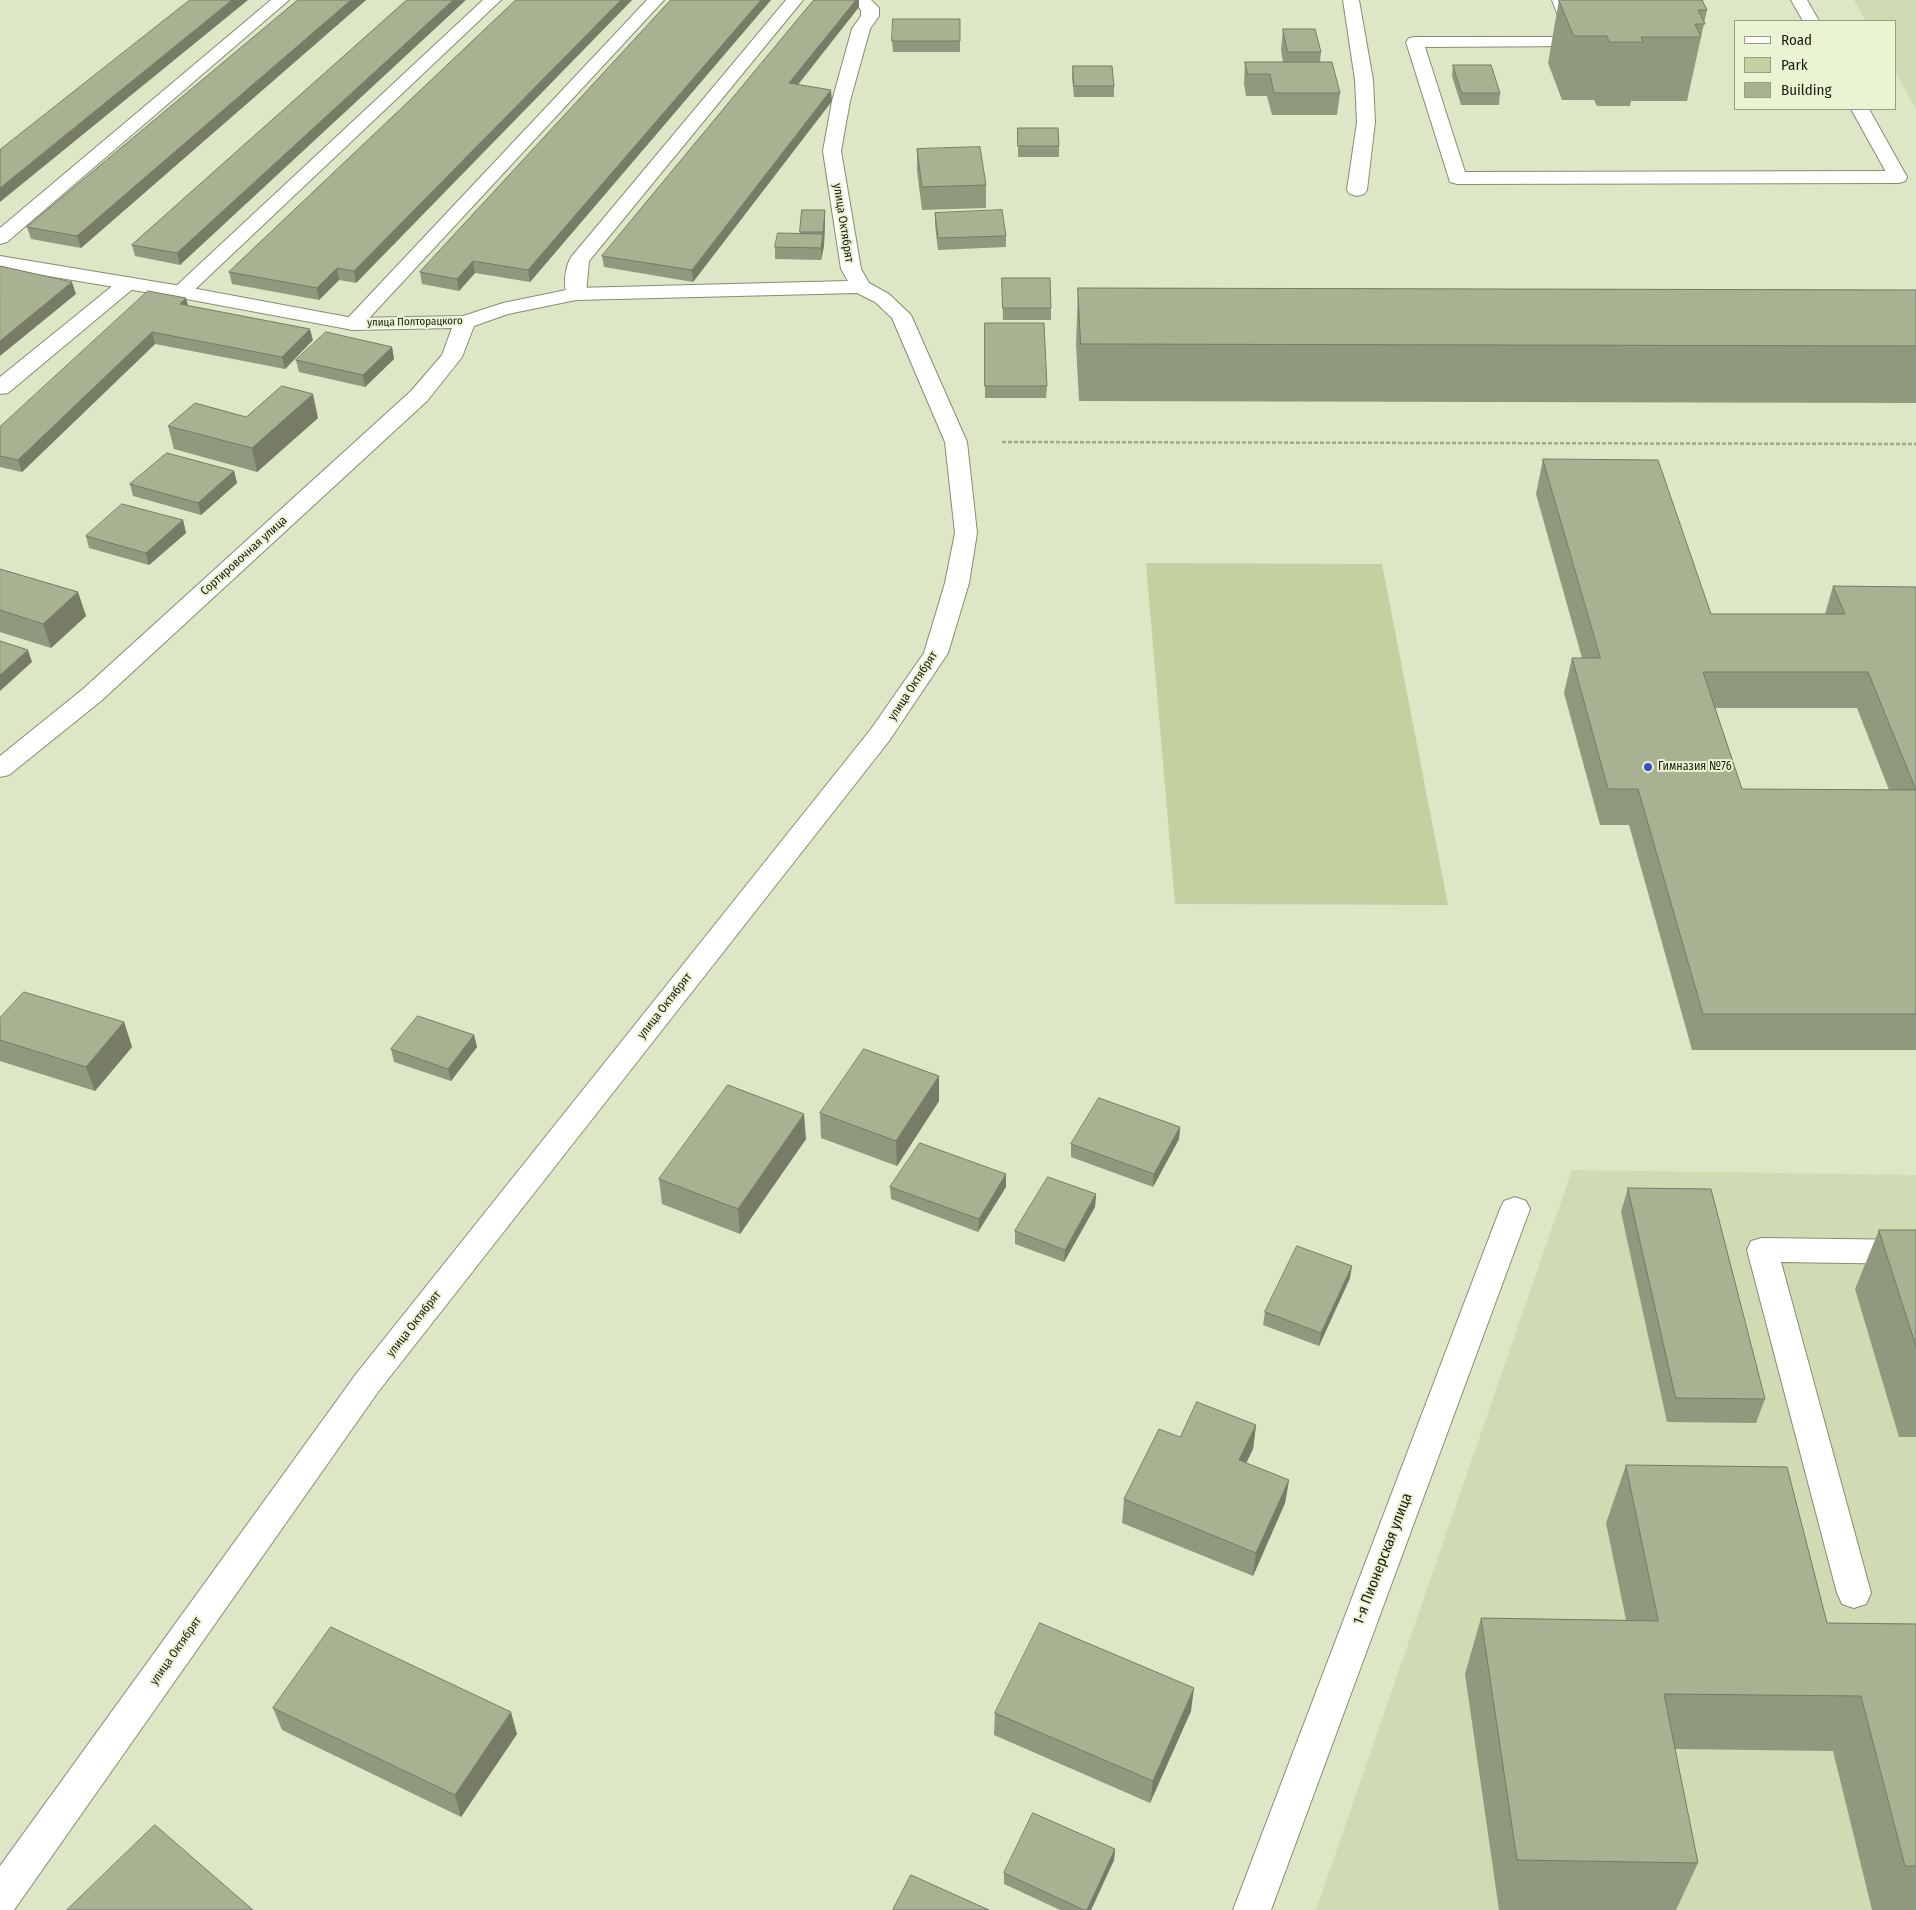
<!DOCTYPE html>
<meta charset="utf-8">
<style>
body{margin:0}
#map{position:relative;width:1916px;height:1910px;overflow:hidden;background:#dde7c6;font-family:"Fira Sans Condensed",sans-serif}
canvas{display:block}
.legend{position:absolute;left:1734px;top:20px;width:162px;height:90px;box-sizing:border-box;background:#eaf4d3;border:1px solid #979e85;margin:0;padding:6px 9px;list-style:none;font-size:15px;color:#1a1d11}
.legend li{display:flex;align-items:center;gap:10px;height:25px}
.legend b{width:25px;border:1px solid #979e85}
</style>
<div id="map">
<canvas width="1916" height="1910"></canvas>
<ul class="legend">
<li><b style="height:6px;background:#fff"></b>Road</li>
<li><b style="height:14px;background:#c3d1a0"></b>Park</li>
<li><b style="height:14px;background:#a8b192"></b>Building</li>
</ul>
</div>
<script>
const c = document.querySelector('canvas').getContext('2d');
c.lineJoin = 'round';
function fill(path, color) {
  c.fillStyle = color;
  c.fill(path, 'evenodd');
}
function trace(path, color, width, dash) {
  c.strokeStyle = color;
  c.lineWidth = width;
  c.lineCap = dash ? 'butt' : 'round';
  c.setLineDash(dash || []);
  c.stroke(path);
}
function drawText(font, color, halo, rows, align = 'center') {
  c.font = font + ' "Fira Sans Condensed",sans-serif';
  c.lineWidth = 4;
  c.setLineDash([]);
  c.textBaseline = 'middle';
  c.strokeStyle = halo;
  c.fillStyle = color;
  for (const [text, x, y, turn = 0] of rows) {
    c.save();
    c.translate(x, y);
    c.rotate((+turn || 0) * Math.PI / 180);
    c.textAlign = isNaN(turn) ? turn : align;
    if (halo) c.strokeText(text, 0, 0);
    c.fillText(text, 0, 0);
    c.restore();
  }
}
const built = new Path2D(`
 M1854,0H1916V109L1895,71V21H1866Z
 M1572,1170L1916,1175V1910H1316Z`);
const green = new Path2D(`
 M1146,563L1382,564L1448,905L1175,904Z`);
const path = new Path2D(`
 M1002,442L1916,444`);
const lane = new Path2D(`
 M271,0H289L7,242L0,244V228Z
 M483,0H501L188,296L181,298L174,296L171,292L174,288Z
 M647,0H664L360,328L353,330L346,328L343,324L346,320Z
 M786,0H803L589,261L586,294L583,298L576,300L569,298C562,289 565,265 572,256Z
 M852,0H871L879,8V16L867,33L861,34L855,33L852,29L861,16V10Z
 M1552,0H1568L1586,42L1583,46L1425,47L1465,172L1898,171L1905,173L1907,177L1905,181L1898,183L1457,184L1450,182L1406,42L1409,38L1415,37H1566Z
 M128,277L135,279L138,283L135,287L8,393L0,394V377L121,279Z
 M1762,1238L1916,1240V1264L1781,1262L1871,1593L1866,1604L1854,1608L1842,1604L1837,1593L1747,1250L1751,1241Z`);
const street = new Path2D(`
 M1343,0H1359L1373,80L1375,122L1367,190L1364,194L1357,196L1350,194L1347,190L1357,122L1355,80Z
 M1791,0H1807L1819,21H1803Z
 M861,24L867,25L870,29L850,101L841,151L861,269L869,283L889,294L911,315L967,442L977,533L969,583L948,653L889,741L378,1392L14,1910H0V1866L356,1374L871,729L924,653L945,583L955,533L945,442L892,318L875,302L857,293L576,300L508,314L474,326L462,357L427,401L101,701L9,775L0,777V756L83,689L411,391L442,355L452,328L353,330L181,298L0,268V256L181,286L353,318L463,316L503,303L576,288L848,281L841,269L823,151L832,101L852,29L855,25Z
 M1851,109H1869L1907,177L1905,181L1898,183L1891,181Z
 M1515,1197L1526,1201L1530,1209L1271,1910H1233L1500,1209L1504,1201Z`);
const wall = new Path2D(`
 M298,0H366L81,248L31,239L27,227Z
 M407,0L180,265L135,256L132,245Z
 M516,0H632L356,283L339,280L319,300L232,284L229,272Z
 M671,0H771L530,282L475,273L459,291L422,284L420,272Z
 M814,0H859V7L798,85L832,101L693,282L604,267L602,256Z
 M1559,0H1703V2L1707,10L1687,101H1631L1630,106H1597L1594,100H1562L1548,63Z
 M960,19V52H893L892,41Z
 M1283,29L1321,52L1320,62L1340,93L1337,115H1272L1267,96H1246L1244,84L1245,62H1283L1281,50Z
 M1453,65L1500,93L1499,105H1461L1452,76Z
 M1073,66L1114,86V97H1074L1072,77Z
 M1018,128L1059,146V157H1018Z
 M917,149L986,185V208L922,210L917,171Z
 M802,210H825V222L824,246L821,260L775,259V247L800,234Z
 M935,213L1006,236V247L938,250L935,225Z
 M1002,278L1051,308V320H1003Z
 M1078,288L1916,290V403L1079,401L1076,344Z
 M186,298L188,306L313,340L285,369L155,344L22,472L0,467V427Z
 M985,323L1047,386L1046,398H985Z
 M392,347L394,359L365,387L299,372L296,360Z
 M246,417L318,418L257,472L174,449L168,426Z
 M1543,459L1711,614H1825L1833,586L1916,587V1050H1692L1629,825H1600L1564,693L1572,658H1582L1536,494ZM1715,708H1857L1889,790L1742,789Z
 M234,471L237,483L201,515L133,496L130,484Z
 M183,520L186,533L149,565L89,548L86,536Z
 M0,569L78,592L86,616L51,648L0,632Z
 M0,1018L124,1022L132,1047L95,1091L0,1061Z
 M474,1035L477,1047L451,1081L394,1062L391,1049Z
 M939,1076V1101L897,1166L821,1138L820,1113Z
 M1180,1127L1179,1139L1153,1187L1071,1157V1144Z
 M806,1139L740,1234L662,1204L659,1179Z
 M1006,1174V1187L978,1232L891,1199L890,1187Z
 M1628,1188L1765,1399L1756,1423L1667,1422L1621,1212Z
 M1096,1194L1095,1207L1064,1262L1015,1244V1231Z
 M1879,1230H1916V1437H1899L1855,1289Z
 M1350,1278L1319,1346L1263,1325L1265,1312Z
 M1256,1425L1253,1449L1246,1463L1289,1480L1285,1503L1253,1576L1122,1523L1124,1499L1180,1437Z
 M1626,1465L1827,1623L1916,1624V1910H1872L1833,1751L1675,1749L1698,1863L1676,1910H1499L1465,1674L1481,1618L1626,1620L1606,1523Z
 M273,1708L517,1734L461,1817L282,1730Z
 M1191,1711L1150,1803L994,1735L995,1713Z
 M1115,1849L1114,1860L1091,1910H1060L1004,1884V1873Z`);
const shadedWall = new Path2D(`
 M232,0H248L0,202V188Z
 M351,0H366L81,248L77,236Z
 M453,0H466L180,265L177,253Z
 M621,0H632L356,283L354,271Z
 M761,0H771L530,282L528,270Z
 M856,0H859V7L790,94L789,83Z
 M831,90L832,101L693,282L692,270Z
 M825,210V222L824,244L823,232Z
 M823,234L824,246L821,260V248Z
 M473,261L475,273L459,291L457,279Z
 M337,268L339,280L319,300L317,288Z
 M72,282L76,294L0,356V341Z
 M186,298L189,310L180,304Z
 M310,329L313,340L285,369L282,357Z
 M152,332L155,344L22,472L18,460Z
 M392,347L394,359L365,387L363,375Z
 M313,394L318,418L257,472L252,448Z
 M234,471L237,483L201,515L198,503Z
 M183,520L186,533L149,565L146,553Z
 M78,592L86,616L51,648L43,624Z
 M28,650L32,662L0,691V675Z
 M124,1022L132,1047L95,1091L86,1067Z
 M474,1035L477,1047L451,1081L448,1069Z
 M939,1076V1101L897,1166L896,1141Z
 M804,1114L806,1139L740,1234L738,1209Z
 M1180,1127L1179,1139L1153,1187L1154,1174Z
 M1006,1174V1187L978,1232L979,1219Z
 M1096,1194L1095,1207L1064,1262L1065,1250Z
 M1352,1266L1350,1278L1319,1346L1321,1333Z
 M1256,1425L1253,1449L1236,1484L1239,1460Z
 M1289,1480L1285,1503L1253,1576L1256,1553Z
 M1194,1688L1191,1711L1150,1803L1153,1781Z
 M511,1712L517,1734L461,1817L455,1795Z
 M1115,1849L1114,1860L1091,1910H1087Z`);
const building = new Path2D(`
 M190,0H232L0,188V150Z
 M298,0H351L77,236L27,227Z
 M407,0H453L177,253L132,245Z
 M516,0H621L354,271L337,268L317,288L229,272Z
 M671,0H761L528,270L473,261L457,279L420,272Z
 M814,0H856L789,83L831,90L692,270L602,256Z
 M1559,0H1702L1707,10H1698L1705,24H1695L1701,37H1641L1643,42H1609L1607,36H1574Z
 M893,19H960V41H892Z
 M1283,29H1315L1321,52H1288Z
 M1245,62H1332L1340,93H1274L1270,74H1248Z
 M1453,65H1491L1500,93H1462Z
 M1073,66H1112L1114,86H1074Z
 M1018,128H1058L1059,146H1018Z
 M980,147L986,185L922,187L917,149Z
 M802,210H825L823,232H800Z
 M1002,210L1006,236L938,238L935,213Z
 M778,233L823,234L821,248L775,247Z
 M0,266L72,282L0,341Z
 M1002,278H1050L1051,308H1003Z
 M1078,288L1916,290V346L1081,344Z
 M148,291L186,298L180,304L310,329L282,357L152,332L18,460L0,456V427Z
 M985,323H1044L1047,386H985Z
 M326,332L392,347L363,375L296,360Z
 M282,386L313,394L252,448L168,426L195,403L246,417Z
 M167,453L234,471L198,503L130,484Z
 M1543,459L1658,460L1711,614H1845L1833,586L1916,587V790L1868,672H1703L1742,789L1916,790V1014H1703L1638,789H1608L1572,658H1600Z
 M122,504L183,520L146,553L86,536Z
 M0,569L78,592L43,624L0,610Z
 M0,641L28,650L0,675Z
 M24,992L124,1022L86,1067L0,1040V1018Z
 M418,1016L474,1035L448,1069L391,1049Z
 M864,1049L939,1076L896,1141L820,1113Z
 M728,1085L804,1114L738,1209L659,1179Z
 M1099,1098L1180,1127L1154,1174L1071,1144Z
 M920,1143L1006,1174L979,1219L890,1187Z
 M1048,1177L1096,1194L1065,1250L1015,1231Z
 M1628,1188L1711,1189L1765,1399L1676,1398Z
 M1879,1230H1916V1346Z
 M1297,1246L1352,1266L1321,1333L1265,1312Z
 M1197,1402L1256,1425L1239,1460L1289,1480L1256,1553L1124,1499L1159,1429L1180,1437Z
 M1626,1465L1787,1467L1827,1623L1916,1624V1866H1905L1861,1696L1664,1694L1698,1863L1517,1860L1481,1618L1658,1621Z
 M1040,1623L1194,1688L1153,1781L995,1713Z
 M331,1627L511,1712L455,1795L273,1708Z
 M1033,1813L1115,1849L1087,1910H1084L1004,1873Z
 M155,1825L253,1910H67Z
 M911,1875L989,1910H893Z`);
const markers = [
 [1648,767,5,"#3b4fc2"]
];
const farStreetnames = [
 ["улица Полторацкого",415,322,-1]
];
const streetNames = [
 ["улица Октябрят",843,223,81],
 ["Сортировочная улица",244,556,-42],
 ["улица Октябрят",913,686,-57],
 ["улица Октябрят",665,1006,-52],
 ["улица Октябрят",414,1324,-52],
 ["улица Октябрят",176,1651,-55]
];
const poiNames = [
 ["Гимназия №76",1658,767]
];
const nearStreetnames = [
 ["1-я Пионерская улица",1383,1559,-69]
];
fill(built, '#d0dbb3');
fill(green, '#c3d1a0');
trace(lane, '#858e70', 2);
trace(street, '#858e70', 2);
trace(path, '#a0a88e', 2.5, [4, 2]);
fill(lane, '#fff');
fill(street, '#fff');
fill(wall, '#90987e');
fill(shadedWall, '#767c66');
fill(building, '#a8b192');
trace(building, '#767c66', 1);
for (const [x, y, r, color] of markers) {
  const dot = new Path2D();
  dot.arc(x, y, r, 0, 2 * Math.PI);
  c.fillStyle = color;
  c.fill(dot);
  trace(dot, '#eaf4d3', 2);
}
drawText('11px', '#1a1d11', '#eaf4d3', farStreetnames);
drawText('12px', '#1a1d11', '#eaf4d3', streetNames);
drawText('12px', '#1a1d11', '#eaf4d3', poiNames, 'left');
drawText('15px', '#1a1d11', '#eaf4d3', nearStreetnames);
</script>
